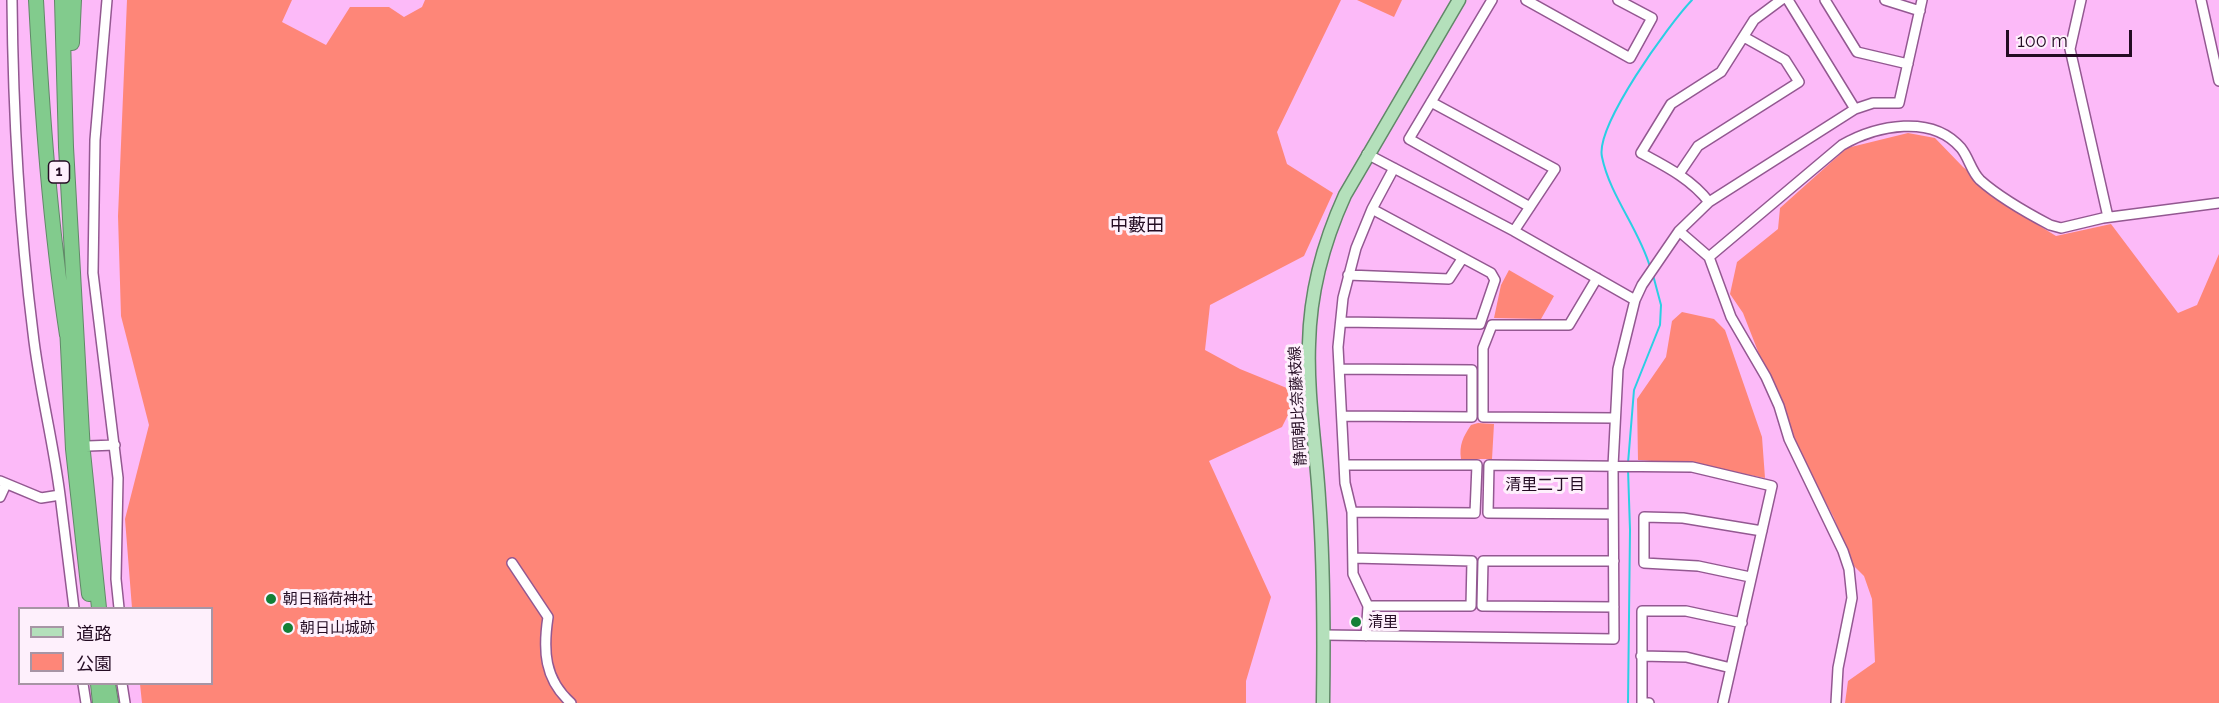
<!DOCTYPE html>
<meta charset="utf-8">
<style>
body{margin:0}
#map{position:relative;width:2219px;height:703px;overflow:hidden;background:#fcbaf8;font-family:Raleway,"Noto Sans JP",sans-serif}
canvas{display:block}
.legend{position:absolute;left:18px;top:607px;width:195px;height:78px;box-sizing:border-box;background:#fef0fc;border:2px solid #a795a5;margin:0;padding:8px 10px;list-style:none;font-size:18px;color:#240c23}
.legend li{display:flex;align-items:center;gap:12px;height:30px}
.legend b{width:30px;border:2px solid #a795a5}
.scale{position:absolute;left:2006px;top:30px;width:126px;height:27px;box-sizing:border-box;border:3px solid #240c23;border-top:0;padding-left:8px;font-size:18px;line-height:21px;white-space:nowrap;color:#240c23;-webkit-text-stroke:4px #fef0fc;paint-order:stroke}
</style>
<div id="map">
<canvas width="2219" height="703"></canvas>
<ul class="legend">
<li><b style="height:8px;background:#b4e0bb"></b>道路</li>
<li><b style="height:16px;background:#fe8678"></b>公園</li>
</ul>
<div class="scale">100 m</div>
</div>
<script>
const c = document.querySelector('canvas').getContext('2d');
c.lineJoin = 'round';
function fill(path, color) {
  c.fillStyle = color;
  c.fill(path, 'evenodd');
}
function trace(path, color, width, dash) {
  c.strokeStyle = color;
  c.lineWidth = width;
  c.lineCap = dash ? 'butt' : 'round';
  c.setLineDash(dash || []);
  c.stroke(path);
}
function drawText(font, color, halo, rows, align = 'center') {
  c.font = font + ' Raleway,"Noto Sans JP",sans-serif';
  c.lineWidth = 6;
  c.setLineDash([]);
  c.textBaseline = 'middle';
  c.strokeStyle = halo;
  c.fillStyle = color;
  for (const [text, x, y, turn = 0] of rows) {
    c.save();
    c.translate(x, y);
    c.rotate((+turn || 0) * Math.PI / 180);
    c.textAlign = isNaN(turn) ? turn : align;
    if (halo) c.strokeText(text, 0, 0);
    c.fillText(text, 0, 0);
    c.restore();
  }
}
const green = new Path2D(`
 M127,0H292L282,22L326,45L350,7H389L404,17L422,7L425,0H1341L1277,132L1287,164L1333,193L1304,256L1210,305L1205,350L1240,369L1299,393L1282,427L1209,461L1271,597L1246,681V703H142L140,684H212V608H132L125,519L149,425L121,316L118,216Z
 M1357,0H1402L1394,17Z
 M1908,133L1935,138L1963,167L2035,223L2056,236L2111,224L2178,313L2197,305L2219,254V703H1845L1848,681L1875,662L1872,599L1864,576L1854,566L1833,516L1793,441L1743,313L1730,294L1737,262L1778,229L1780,208L1847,148Z
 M1509,270L1554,296L1541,319L1494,318L1501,285Z
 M1682,312L1714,319L1725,330L1762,437L1765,478L1692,464L1638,460L1637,399L1666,357L1672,321Z
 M1478,423L1494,424L1492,459H1461C1459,445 1463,437 1471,425Z`);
const stream = new Path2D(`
 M1650,267C1639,229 1610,196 1602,157C1595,126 1669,24 1692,0
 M1628,463L1634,390L1660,325L1661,305L1653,275
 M1628,469L1630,530L1628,703`);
const minor = new Path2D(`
 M107,0L95,140L93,273L118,478L116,579L119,608
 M1492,0L1409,139L1530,207
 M1526,0L1630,58L1652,18L1618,0
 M1788,0L1855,109
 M1825,0L1857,52L1908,64
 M1885,0L1920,11
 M2081,0L2070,49L2108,217
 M2201,0L2219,81
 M1431,102L1555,169L1514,231
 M1367,154L1514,231L1635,300
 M1679,174L1698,146L1799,82L1785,60L1744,37
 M1709,202C1691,179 1667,167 1641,153L1671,104L1721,72L1754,20L1781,0
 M1679,231L1709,257L1731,317L1766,377L1779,406L1789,439L1843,551L1849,569L1852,598L1838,668L1836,703
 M1709,257L1842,145C1877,125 1932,114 1961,148C1969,158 1971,171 1980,180C1998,196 2029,214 2050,225L2061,228L2103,218L2219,203
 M1348,275L1449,279L1462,259
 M1597,278L1569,325H1492L1483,348V417L1614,418
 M1341,322L1480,324L1495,280L1491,273L1372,209
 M1339,369L1472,370V417L1342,416
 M88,446L115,445
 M1345,465H1477L1475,513L1352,512
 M0,481L41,498L60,495C53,440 39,387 33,333C19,222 13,112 12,0
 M60,495L74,608
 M0,497L6,484
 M1613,514L1488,513L1489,465L1692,467L1772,486L1723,703
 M1353,558L1472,561L1471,606H1368
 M1614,561H1483L1482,606L1614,607
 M512,563L548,617C543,650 544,679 571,703
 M1750,577L1698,566L1644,563V517L1683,518L1762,531
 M1324,635L1614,639L1613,466L1618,369L1635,300L1642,285L1679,231L1709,202L1855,109L1873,103H1899L1922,0
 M1366,636L1368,606L1353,574L1352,512L1345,483L1338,347L1343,298L1356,248L1372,209L1394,168
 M1641,656L1686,657L1731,668
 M83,684L86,703
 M122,684L125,703
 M1649,703H1642V611H1686L1742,623`);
const major = new Path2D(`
 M1323,703C1324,635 1324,566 1319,498C1316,447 1307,395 1309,344C1310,293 1324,241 1345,195L1459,0`);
const highway = new Path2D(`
 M36,0C42,112 50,224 67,335
 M62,0L66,147L83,452L99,608
 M72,43L74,0
 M67,326L73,449L89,594
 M98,684L100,703
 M108,684L111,703`);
const markers = [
 [271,599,6,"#138036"],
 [1356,622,6,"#138036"],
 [288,628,6,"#138036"]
];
const shields = [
 [59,172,21]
];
const shieldNames = [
 ["1",59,172]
];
const streetNames = [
 ["静岡朝比奈藤枝線",1298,406,-93]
];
const poiNames = [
 ["朝日稲荷神社",283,599],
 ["清里",1368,622],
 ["朝日山城跡",300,628]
];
const neighbourhoodNames = [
 ["清里二丁目",1545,485]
];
const quarterNames = [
 ["中藪田",1137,226]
];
fill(green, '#fe8678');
trace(stream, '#2bcfe3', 2);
trace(minor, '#935891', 12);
trace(major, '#618868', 15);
trace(highway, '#618868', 16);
trace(minor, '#fff', 9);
trace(major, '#b4e0bb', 12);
trace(highway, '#82cb8d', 14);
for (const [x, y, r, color] of markers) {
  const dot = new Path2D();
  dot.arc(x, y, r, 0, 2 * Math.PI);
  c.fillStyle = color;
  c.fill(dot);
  trace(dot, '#fef0fc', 2);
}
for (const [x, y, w] of shields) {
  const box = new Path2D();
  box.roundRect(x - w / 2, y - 11, w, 22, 4.5);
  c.fillStyle = '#fef0fc';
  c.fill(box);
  trace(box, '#240c23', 1.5);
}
drawText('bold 14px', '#240c23', null, shieldNames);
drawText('15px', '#240c23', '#fef0fc', streetNames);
drawText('15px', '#240c23', '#fef0fc', poiNames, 'left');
drawText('16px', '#240c23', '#fef0fc', neighbourhoodNames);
drawText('18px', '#240c23', '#fef0fc', quarterNames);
</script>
